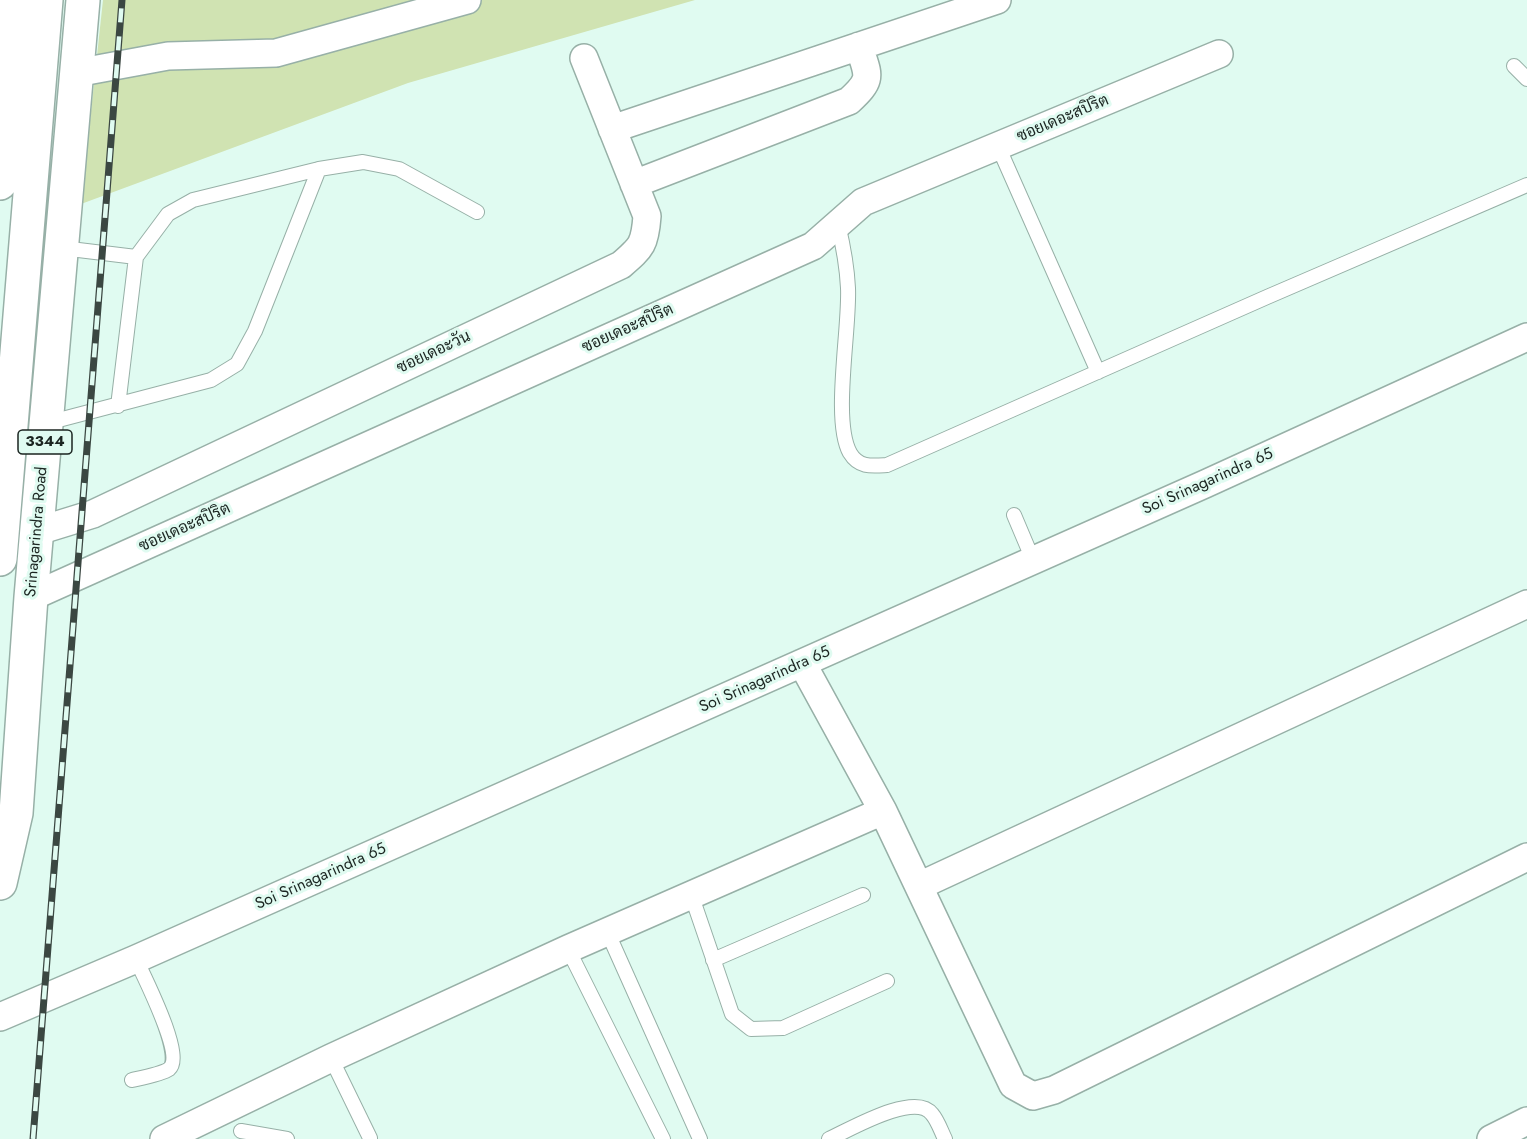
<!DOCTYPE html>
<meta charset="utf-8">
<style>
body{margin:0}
canvas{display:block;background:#e0fbf1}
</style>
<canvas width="1527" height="1139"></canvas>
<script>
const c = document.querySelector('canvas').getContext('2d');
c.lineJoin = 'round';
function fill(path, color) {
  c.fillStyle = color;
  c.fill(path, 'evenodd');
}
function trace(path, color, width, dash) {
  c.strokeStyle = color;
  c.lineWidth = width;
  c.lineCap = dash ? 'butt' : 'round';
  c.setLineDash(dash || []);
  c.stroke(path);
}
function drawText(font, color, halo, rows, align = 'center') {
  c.font = font + ' Jost,Sarabun,sans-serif';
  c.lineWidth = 6;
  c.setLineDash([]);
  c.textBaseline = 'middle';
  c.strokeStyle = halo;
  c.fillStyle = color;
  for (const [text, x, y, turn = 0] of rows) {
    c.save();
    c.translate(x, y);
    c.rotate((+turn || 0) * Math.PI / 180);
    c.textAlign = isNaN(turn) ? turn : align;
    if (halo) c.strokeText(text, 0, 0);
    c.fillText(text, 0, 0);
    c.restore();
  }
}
const green = new Path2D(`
 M103,0H695L408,83L81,204Z`);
const lane = new Path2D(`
 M1514,66L1527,79
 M998,146L1098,372
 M838,224C843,245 847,266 848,288C850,328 832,421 850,453C859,468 872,466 887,465L1267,297L1527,185
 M62,248L136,257L168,214L193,200L319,169
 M118,406L136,257
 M47,423L211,380L237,364L255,331L319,169L363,162L399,169L477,212
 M1014,515L1033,560
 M691,894L732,1014L751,1029L783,1028L887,981
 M607,931L700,1139
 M568,949L663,1139
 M713,960L863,895
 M331,1058L370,1138
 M132,1080C141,1078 162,1074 169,1069C185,1056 144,977 136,959
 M241,1131L287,1139
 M829,1139C849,1130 915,1091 932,1114C938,1121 941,1131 945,1139`);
const street = new Path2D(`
 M76,73L168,56L276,53L467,0
 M612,129L997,0
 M634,184L849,101C874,78 868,76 859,46
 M38,531L93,514L621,265C642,247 645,244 647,216L584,58
 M31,597L813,246L863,202L1219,54
 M802,663L883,811L1013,1085L1033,1096L1054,1090L1527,857
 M919,886L1527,604
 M0,1017L136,959L1205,484L1527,337
 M164,1139L331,1058L568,949L883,811
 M1491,1139L1527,1121`);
const primary = new Path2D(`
 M0,183L15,0
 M0,559L46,0
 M0,883L16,813L31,597L83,0`);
const rail = new Path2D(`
 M33,1139L122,0`);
const shields = [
 [45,442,54]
];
const shieldNames = [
 ["3344",45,442]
];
const streetNames = [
 ["ซอยเดอะสปิริต",1063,119,-23],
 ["ซอยเดอะสปิริต",628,329,-24],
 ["ซอยเดอะวัน",434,353,-25],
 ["Soi Srinagarindra 65",1208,482,-24],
 ["ซอยเดอะสปิริต",185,528,-24],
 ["Srinagarindra Road",37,532,-85],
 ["Soi Srinagarindra 65",765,680,-24],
 ["Soi Srinagarindra 65",321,877,-24]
];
fill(green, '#d0e3b2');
trace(lane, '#97b0a7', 16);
trace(street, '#97b0a7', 30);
trace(primary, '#97b0a7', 36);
trace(lane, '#fff', 14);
trace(street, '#fff', 27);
trace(primary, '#fff', 33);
trace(rail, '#3b4742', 7);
trace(rail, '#e0fbf1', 4.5, [14]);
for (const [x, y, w] of shields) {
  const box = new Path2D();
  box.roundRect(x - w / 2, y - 12, w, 24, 4.5);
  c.fillStyle = '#e0fbf1';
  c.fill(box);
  trace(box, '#1b2521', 1.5);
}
drawText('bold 15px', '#1b2521', null, shieldNames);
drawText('16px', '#1b2521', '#e0fbf1', streetNames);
</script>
